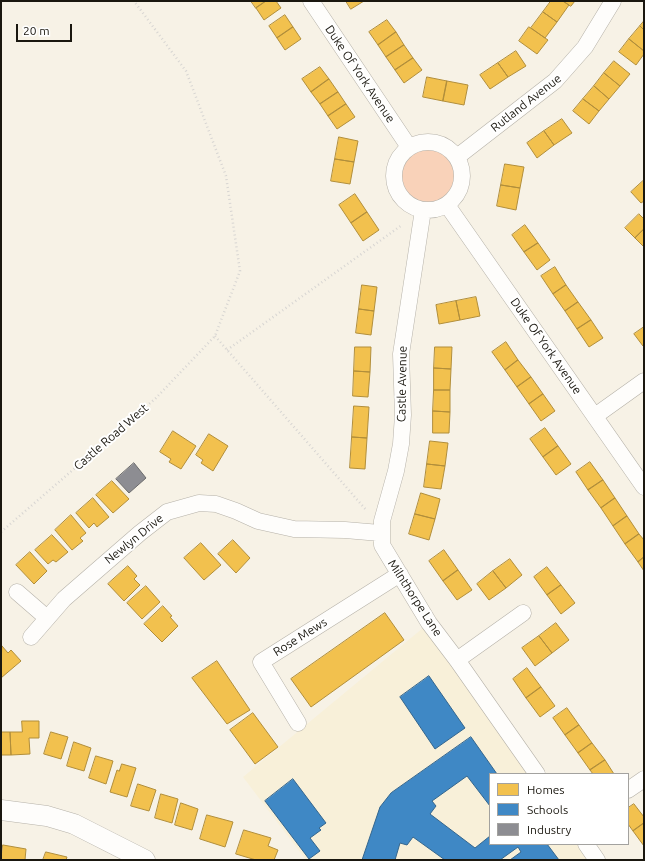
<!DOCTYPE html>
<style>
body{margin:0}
#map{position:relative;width:645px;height:861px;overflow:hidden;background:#f7f2e6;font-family:Ubuntu,sans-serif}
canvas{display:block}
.frame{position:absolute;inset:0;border:2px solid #1a170f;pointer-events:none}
.legend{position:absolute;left:489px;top:773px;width:140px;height:72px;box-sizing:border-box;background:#fff;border:1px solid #a3a29f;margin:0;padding:5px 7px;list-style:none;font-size:12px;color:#1a170f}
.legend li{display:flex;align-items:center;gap:8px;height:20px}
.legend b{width:20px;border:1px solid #a3a29f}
.scale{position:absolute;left:16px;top:24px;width:56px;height:18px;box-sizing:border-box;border:2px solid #1a170f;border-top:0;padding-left:5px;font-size:12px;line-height:14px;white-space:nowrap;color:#1a170f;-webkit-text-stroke:3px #fff;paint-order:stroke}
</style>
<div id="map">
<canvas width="645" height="861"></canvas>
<div class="frame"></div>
<ul class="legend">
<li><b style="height:11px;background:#f2c14e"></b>Homes</li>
<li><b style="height:11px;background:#3f88c5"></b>Schools</li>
<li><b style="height:11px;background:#8d8d92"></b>Industry</li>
</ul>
<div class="scale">20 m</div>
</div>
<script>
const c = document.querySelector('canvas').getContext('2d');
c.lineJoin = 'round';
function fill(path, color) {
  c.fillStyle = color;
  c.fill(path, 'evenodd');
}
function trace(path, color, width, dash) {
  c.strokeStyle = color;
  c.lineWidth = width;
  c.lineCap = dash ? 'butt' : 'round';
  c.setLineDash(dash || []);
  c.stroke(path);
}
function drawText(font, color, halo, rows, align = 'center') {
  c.font = font + ' Ubuntu,sans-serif';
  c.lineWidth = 4;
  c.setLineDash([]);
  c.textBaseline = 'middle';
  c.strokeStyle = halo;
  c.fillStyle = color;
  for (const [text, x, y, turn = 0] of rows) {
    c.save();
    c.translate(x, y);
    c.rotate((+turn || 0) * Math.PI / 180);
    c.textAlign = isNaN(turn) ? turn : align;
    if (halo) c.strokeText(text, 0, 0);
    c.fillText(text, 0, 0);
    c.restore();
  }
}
const built = new Path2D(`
 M429,623L537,774H490V844H586L597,860H306L243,777Z`);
const green = new Path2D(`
 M394 176a34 34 0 1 1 68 0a34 34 0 1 1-68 0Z`);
const homes = new Path2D(`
 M251,1H266L256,8Z
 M266,1H276L281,8L264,20L256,8Z
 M346,1H364L351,9Z
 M551,1H563L569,5L557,22L543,12Z
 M563,1H575L571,6Z
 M543,12L557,22L545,38L531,28Z
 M285,15L293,27L277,38L269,26Z
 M387,20L396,32L378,45L369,32Z
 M644,21V30L640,26Z
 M640,26L644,30V51L629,39Z
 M293,27L301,39L285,50L277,38Z
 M529,27L548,40L537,54L519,41Z
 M396,32L404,45L386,57L378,45Z
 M629,39L644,51V54L636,65L619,52Z
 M404,45L413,58L395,70L386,57Z
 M516,51L526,66L508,77L498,63Z
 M413,58L422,70L404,83L395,70Z
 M614,61L630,74L620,86L604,73Z
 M498,63L508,77L490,89L480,75Z
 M320,67L329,79L311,92L302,79Z
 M604,73L620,86L609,99L594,86Z
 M427,77L447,81L443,101L423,97Z
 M329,79L338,92L320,104L311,92Z
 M447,81L468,85L464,105L443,101Z
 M594,86L609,99L599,111L583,99Z
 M338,92L346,104L328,116L320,104Z
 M583,99L599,111L589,124L573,111Z
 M346,104L355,117L337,129L328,116Z
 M562,119L572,133L554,145L544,131Z
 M544,131L554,145L537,158L527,143Z
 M339,137L358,141L354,162L335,159Z
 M335,159L354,162L350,184L331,181Z
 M505,164L524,167L520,188L501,185Z
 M644,180V201L641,203L631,192Z
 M501,185L520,188L516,210L497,206Z
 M355,194L367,212L351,223L339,205Z
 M367,212L379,230L363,241L351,223Z
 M639,214L644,219V229L635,238L625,228Z
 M525,225L538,243L524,252L512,235Z
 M644,229V247L635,238Z
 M538,243L550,260L537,270L524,252Z
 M555,267L566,285L553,294L541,276Z
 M362,285L377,287L374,311L359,309Z
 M566,285L578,302L565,311L553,294Z
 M476,297L480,316L460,320L456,301Z
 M456,301L460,320L439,324L436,305Z
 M578,302L591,320L577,329L565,311Z
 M359,309L374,311L371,335L356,333Z
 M591,320L603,338L589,347L577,329Z
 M644,327V345L643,346L634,334Z
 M506,342L518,360L505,370L492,352Z
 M355,347H371L370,372L354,371Z
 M435,347H452L451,369L434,368Z
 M518,360L531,377L517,387L505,370Z
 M434,368L451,369L450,390H434Z
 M354,371L370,372L368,397L353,396Z
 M531,377L543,394L529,404L517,387Z
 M434,390H450V412L433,411Z
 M543,394L555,411L541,421L529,404Z
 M354,406L369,407L367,438L352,437Z
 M433,411L450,412L449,433H433Z
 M545,428L558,446L543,457L530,439Z
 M173,431L196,446L181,469L169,462L171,459L160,452Z
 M209,434L228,446L213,471L201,463L203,460L196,455Z
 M352,437L367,438L365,469L350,468Z
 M430,441L448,443L445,466L427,464Z
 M558,446L571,464L556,475L543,457Z
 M590,462L603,480L588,490L576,472Z
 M427,464L445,466L441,489L424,487Z
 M603,480L615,498L601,508L588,490Z
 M112,481L129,499L113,513L96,495Z
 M421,493L440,499L435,519L415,514Z
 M93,498L109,517L97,527L94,523L89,528L76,513Z
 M615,498L627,516L613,526L601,508Z
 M415,514L435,519L429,540L409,534Z
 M71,515L86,533L80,538L83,541L72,550L55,530Z
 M627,516L639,534L625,544L613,526Z
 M639,534L644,540V557L638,562L625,544Z
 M52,535L68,552L56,562L53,560L48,564L35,550Z
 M233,540L250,558L236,573L218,554Z
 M201,543L221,565L204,580L184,558Z
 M444,550L458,570L443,581L429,561Z
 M30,552L47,571L34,584L16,565Z
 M644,557V571L638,562Z
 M510,559L522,575L506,588L493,571Z
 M128,566L137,576L134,579L140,585L124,601L108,584Z
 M547,567L561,585L547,595L534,577Z
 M458,570L472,590L457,600L443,581Z
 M493,571L506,588L489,600L477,584Z
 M561,585L575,603L561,614L547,595Z
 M146,586L160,602L142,619L127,603Z
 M163,606L172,616L170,617L178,626L162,642L144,624Z
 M385,613L404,640L311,707L291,679Z
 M556,623L569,640L552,653L539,636Z
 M539,636L552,653L535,666L522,648Z
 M2,646L8,653L11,650L21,661L1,678Z
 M217,661L250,710L227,724L192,678Z
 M527,668L541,687L526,698L513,679Z
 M541,687L555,706L540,717L526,698Z
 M567,708L579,725L565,735L553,718Z
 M253,713L278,747L255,764L230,730Z
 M22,721H39V738H29L30,754L11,755L10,732H22Z
 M579,725L592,743L578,753L565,735Z
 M1,732H10L11,755H1Z
 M51,732L68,737L61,759L44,754Z
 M74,742L91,748L84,771L67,766Z
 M592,743L605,760L590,770L578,753Z
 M96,756L113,761L106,784L89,778Z
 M605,760L614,774H593L590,770Z
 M122,764L136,768L127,797L110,792L117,770L119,771Z
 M138,784L156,790L149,811L131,806Z
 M161,794L178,799L172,823L155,818Z
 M181,803L198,809L192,830L175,825Z
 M634,804L644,817V823L633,831L628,824V808Z
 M207,815L233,822L225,847L200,839Z
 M644,823V846L633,831Z
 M244,830L271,838L268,846L278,850L274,860H256L236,854Z
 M3,845L26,849L25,860H1Z
 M46,852L67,857L66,860H43Z`);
const schools = new Path2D(`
 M429,676L465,728L435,749L400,697Z
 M471,737L497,774H490V806L467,776L432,801L436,806L430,814L475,848L490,836V844H547L559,860H510L521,852L518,847L500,860H445L413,837L407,845L400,843L395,860H362L380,807L391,793Z
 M293,779L326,823L319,828L321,830L310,838L320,851L309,859L265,801Z`);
const industry = new Path2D(`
 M134,463L146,478L129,493L116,479Z`);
const path = new Path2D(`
 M215,336L367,511
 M227,350L402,225
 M1,532L156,398L215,336L240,271L226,176L186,71L134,1`);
const minor = new Path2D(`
 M311,1L409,147
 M394 176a34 34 0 1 1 68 0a34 34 0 1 1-68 0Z
 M457,157L555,81L585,47L613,1
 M447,205L644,487
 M423,210L401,354L403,415L401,444L396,471L382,521V545L429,623L457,660L537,774
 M595,416L644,381
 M17,592L47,618
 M31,637L64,599L140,533L167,512L199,503L216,504L236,511L258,521L294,529L345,530L380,533
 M457,660L523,613
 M298,723L261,662L400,574
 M628,790L644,779
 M586,844L597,860`);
const tertiary = new Path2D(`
 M1,810L47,816L74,824L145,860`);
const streetNames = [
 ["Duke Of York Avenue",360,74,56],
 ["Rutland Avenue",526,103,-38],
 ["Duke Of York Avenue",546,346,55],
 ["Castle Avenue",402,384,-89],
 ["Castle Road West",111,437,-41],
 ["Newlyn Drive",134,539,-39],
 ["Milnthorpe Lane",415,598,57],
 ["Rose Mews",300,637,-32]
];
fill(built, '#f8f0d9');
fill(green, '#f9d2b9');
fill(homes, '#f2c14e');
trace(homes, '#b18e3b', 1);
fill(schools, '#3f88c5');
trace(schools, '#34668e', 1);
fill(industry, '#8d8d92');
trace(industry, '#6a6a6b', 1);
trace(minor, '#b5b1a8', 17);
trace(tertiary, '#b5b1a8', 21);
trace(path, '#d7d5d2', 2.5, [1, 3]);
trace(minor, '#fefdfb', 16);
trace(tertiary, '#fefdfb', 20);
drawText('12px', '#1a170f', '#fff', streetNames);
</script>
